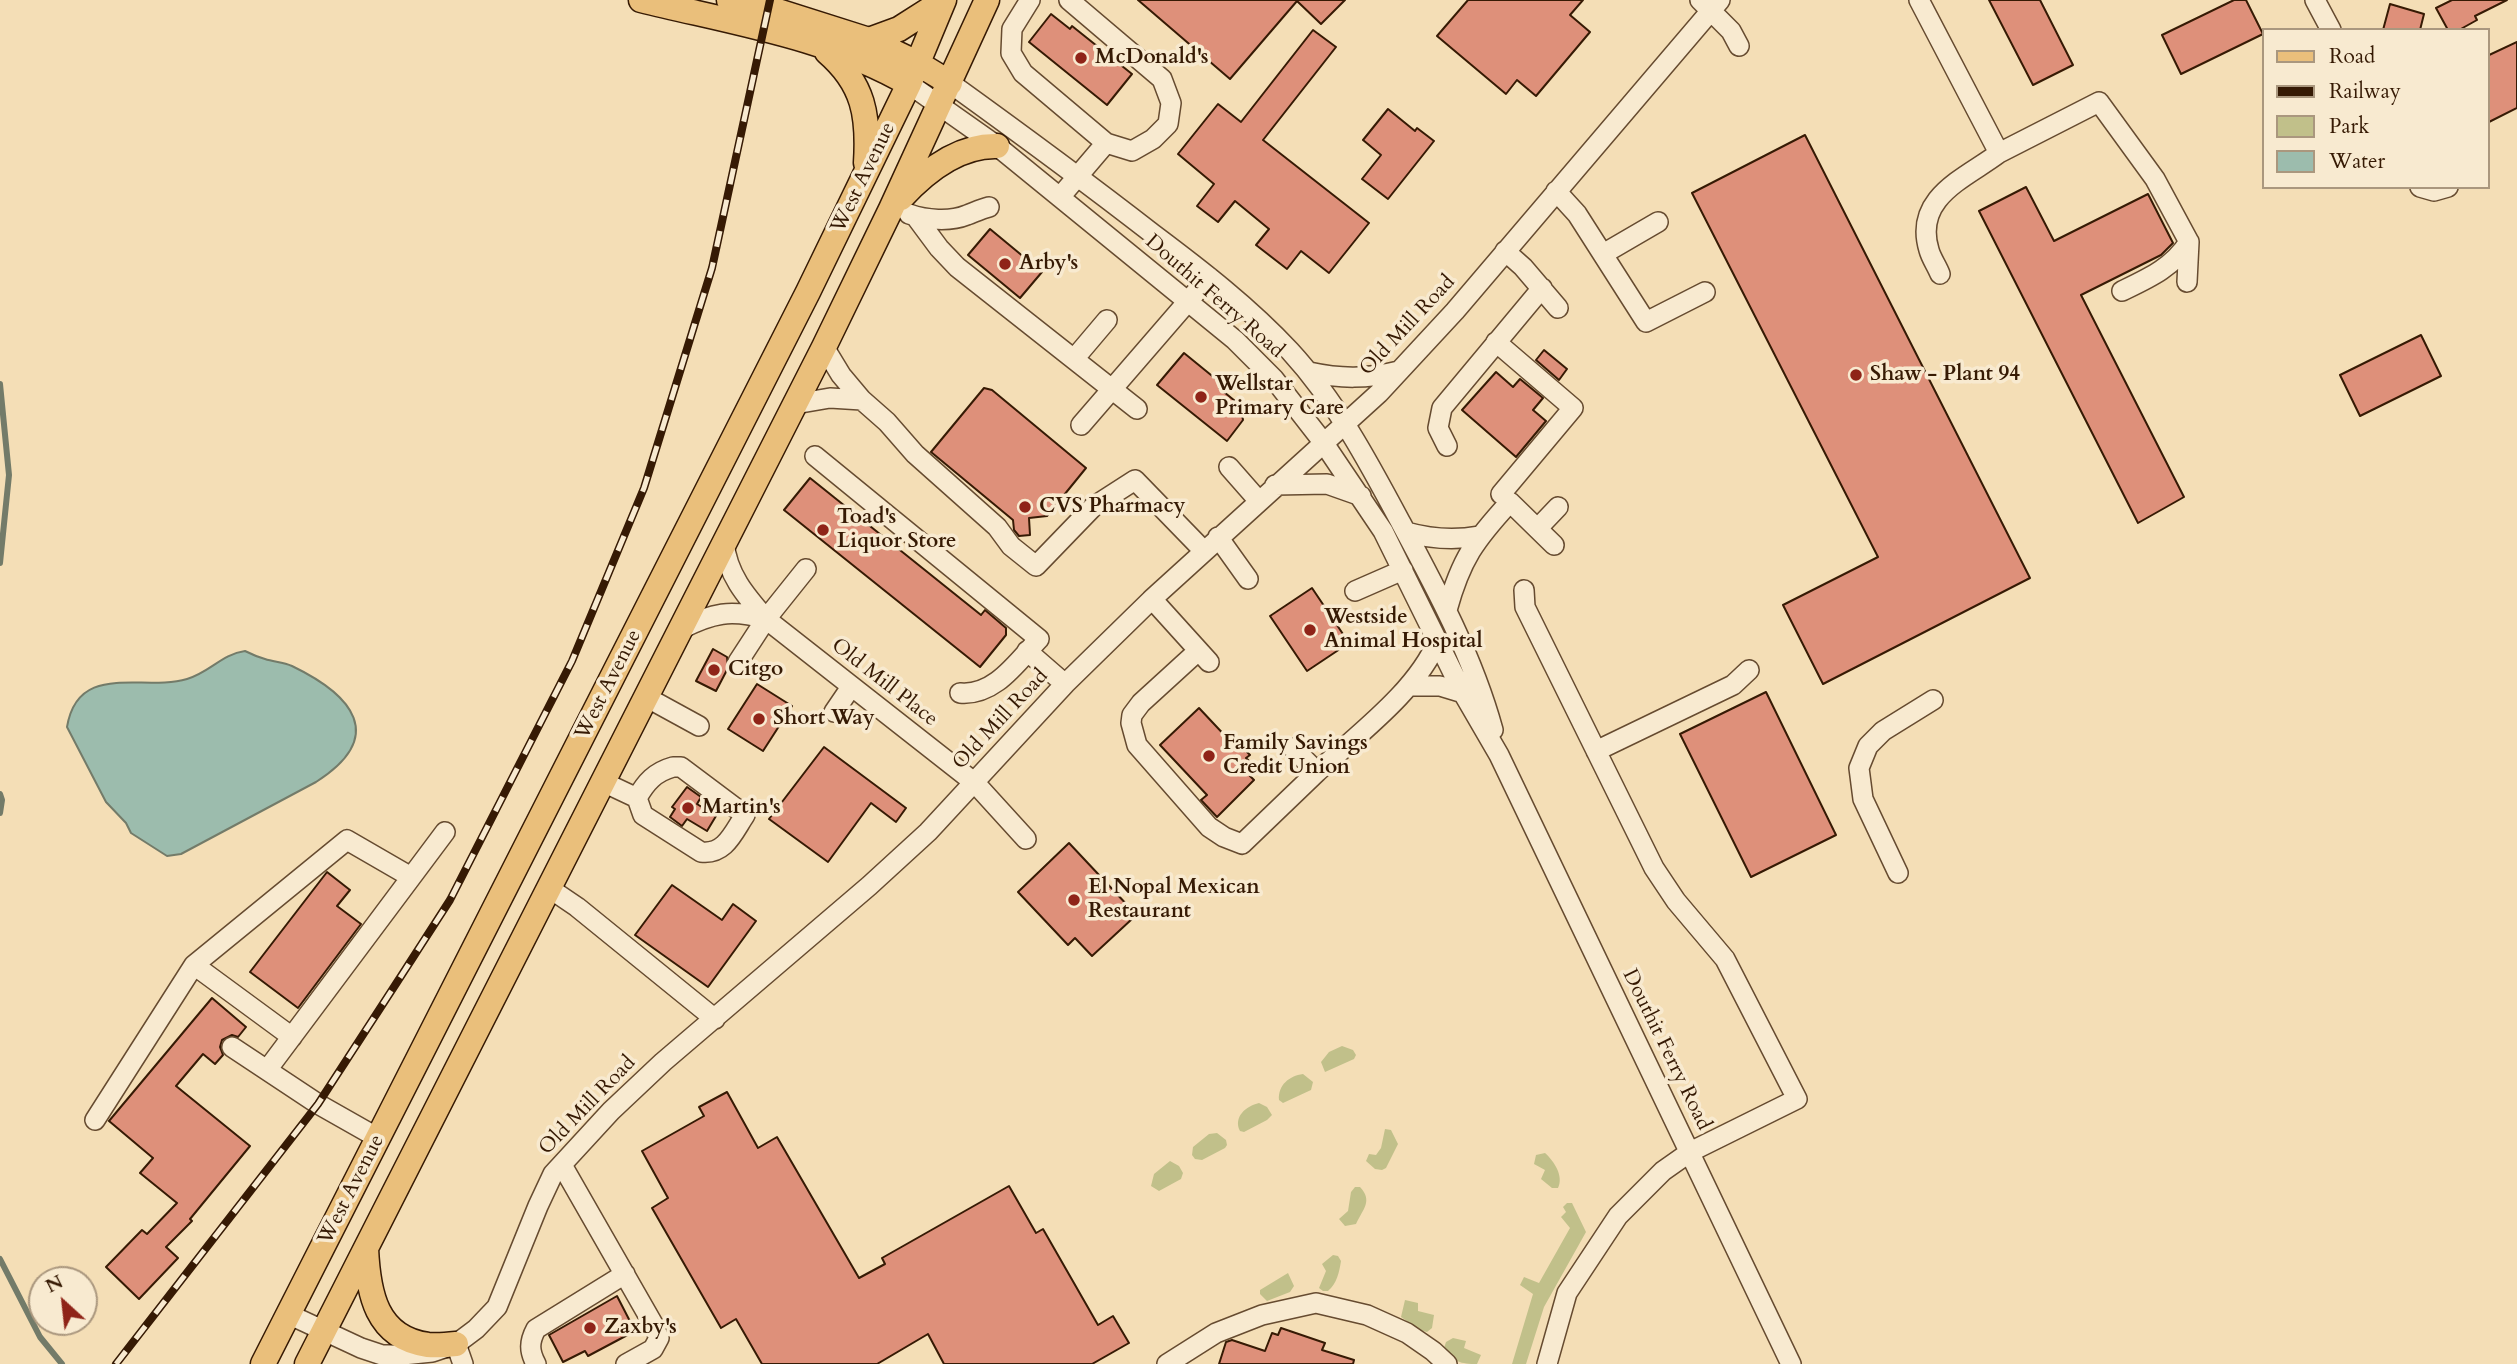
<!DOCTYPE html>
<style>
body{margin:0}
#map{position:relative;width:2517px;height:1364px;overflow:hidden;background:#f4deb6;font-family:Cardo,serif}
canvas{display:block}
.legend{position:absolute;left:2262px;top:28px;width:228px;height:161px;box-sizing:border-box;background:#f8ead0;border:2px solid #aa977e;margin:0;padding:9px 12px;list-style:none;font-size:21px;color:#361a04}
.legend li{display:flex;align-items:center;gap:14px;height:35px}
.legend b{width:35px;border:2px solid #aa977e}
.north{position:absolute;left:28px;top:1266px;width:70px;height:70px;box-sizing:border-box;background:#f8ead0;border:2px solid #aa977e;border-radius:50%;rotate:333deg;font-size:19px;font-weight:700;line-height:28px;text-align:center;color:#361a04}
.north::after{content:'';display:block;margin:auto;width:24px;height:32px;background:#8f2418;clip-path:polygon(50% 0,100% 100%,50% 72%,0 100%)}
</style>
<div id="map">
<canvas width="2517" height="1364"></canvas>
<ul class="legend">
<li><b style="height:9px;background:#eabf7b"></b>Road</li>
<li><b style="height:9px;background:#361a04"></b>Railway</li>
<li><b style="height:19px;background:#c1c08a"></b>Park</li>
<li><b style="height:19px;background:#9cbcad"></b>Water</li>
</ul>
<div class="north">N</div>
</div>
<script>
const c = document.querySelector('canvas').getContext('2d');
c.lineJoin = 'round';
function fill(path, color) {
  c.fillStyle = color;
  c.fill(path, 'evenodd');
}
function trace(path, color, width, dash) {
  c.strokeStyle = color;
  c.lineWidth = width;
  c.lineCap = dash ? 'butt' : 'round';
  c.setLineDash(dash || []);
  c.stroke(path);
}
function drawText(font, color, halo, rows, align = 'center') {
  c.font = font + ' Cardo,serif';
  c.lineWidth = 7;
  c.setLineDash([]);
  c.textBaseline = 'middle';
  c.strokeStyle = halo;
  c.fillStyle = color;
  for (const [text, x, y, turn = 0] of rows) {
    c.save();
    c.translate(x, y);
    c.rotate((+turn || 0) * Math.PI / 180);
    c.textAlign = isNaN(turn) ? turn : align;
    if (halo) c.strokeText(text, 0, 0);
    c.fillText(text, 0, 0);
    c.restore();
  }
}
const green = new Path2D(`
 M1342,1046L1353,1050L1356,1055L1354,1059L1325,1072L1321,1062L1329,1052Z
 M1303,1074L1313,1082L1311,1090L1283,1103L1279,1100C1278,1085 1289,1076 1303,1074Z
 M1259,1103L1267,1107L1272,1115L1267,1120L1244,1132L1240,1131C1233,1117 1246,1106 1259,1103Z
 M1385,1129L1391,1130L1398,1144L1386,1168L1382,1170L1375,1169L1366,1161L1369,1154L1376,1155L1381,1148Z
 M1217,1133L1226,1140L1227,1145L1225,1148L1202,1160L1195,1159L1192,1155L1193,1147L1209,1134Z
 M1545,1153C1554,1161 1564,1176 1558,1188H1552L1541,1179L1545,1170L1534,1164L1536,1155Z
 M1170,1161L1179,1166L1183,1173L1181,1179L1159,1191L1151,1186L1154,1174Z
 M1355,1187H1360C1373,1201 1363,1209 1356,1224L1345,1226L1339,1219L1348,1211L1351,1192Z
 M1567,1203H1572L1586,1232L1544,1307L1526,1364H1512L1533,1294L1520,1285L1524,1277L1539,1283L1570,1228L1561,1217L1566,1212L1563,1207Z
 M1333,1255L1338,1256L1341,1261C1339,1273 1337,1283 1328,1291H1323L1319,1288L1326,1271L1322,1264Z
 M1288,1273L1294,1286L1290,1292L1267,1301L1260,1294V1290Z
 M1405,1300L1418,1303V1311L1434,1315L1432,1328L1427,1332L1420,1330L1401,1317Z
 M1453,1338L1466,1341L1464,1348L1481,1355L1477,1364C1461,1364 1453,1362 1444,1348L1446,1342Z`);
const water = new Path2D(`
 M245,651C251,654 258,657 265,659C274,662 283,662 292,666C352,695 388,736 316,782L181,854L167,856L131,833L126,823L106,802L67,727C78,661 142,692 187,679C209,673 222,654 245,651Z`);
const stream = new Path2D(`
 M0,384L9,475L0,563
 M0,794L2,800L0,813
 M0,1259L40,1337L62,1364`);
const building = new Path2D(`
 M1138,0H1345L1321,24L1297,1L1230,79Z
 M1468,0H1583L1570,15L1590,32L1536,96L1517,80L1506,94L1437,36Z
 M1989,0H2040L2073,65L2033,85Z
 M2234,0H2246L2263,34L2181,74L2162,35Z
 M2452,0H2507L2475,16L2477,20L2459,30H2448L2436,8Z
 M2390,4L2424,14L2420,30H2383Z
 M1051,14L1070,29L1072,26L1132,74L1107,105L1029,42Z
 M1313,30L1336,47L1263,140L1369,223L1329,273L1301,251L1287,269L1256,245L1269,229L1235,201L1218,222L1197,206L1214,184L1178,154L1218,104L1241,122Z
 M2517,42V108L2487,123V56Z
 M1388,109L1415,131L1417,128L1434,141L1388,199L1362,179L1381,155L1363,140Z
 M1805,135L2030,578L1823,684L1783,605L1878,557L1692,193Z
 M2026,187L2054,241L2148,194L2173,243L2161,255L2081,295L2184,497L2138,523L1979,211Z
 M990,229L1042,272L1020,298L968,255Z
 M2421,335L2441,376L2360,416L2340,375Z
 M1544,350L1567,369L1559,380L1536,360Z
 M1184,353L1222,384L1219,388L1240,405L1243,420L1227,441L1157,385Z
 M1496,372L1513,387L1520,379L1543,398L1533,410L1546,421L1516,457L1462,410Z
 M984,388L992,390L1086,468L1047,516L1029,518L1030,535L1019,536L1014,530L1013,520L931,452Z
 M810,478L981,615L985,610L1006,628V635L980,667L784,510Z
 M1312,588L1349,643L1307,671L1270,616Z
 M713,649L727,657L728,668L716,691L696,681Z
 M757,684L792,706L763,751L728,729Z
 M1766,692L1836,835L1751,877L1680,734Z
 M1199,708L1230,741L1233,738L1250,755L1246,758L1257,769L1250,776L1254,780L1217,817L1201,800L1207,795L1160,745Z
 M824,747L906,808L896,822L871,803L828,862L769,819Z
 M687,787L701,797L697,804L716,816L707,831L687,819L682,826L670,817L675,809L672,807Z
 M1069,843L1130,908L1125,912L1132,919L1092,956L1075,938L1068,945L1018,892Z
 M327,872L350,890L337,906L361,924L298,1008L250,972Z
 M672,885L722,920L733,904L756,921L708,987L635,935Z
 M212,998L246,1027L238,1037L232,1035L222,1040L220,1047L223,1055L215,1064L203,1054L176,1086L250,1146L190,1219L192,1221L166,1247L178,1258L139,1299L106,1267L142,1230L147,1234L177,1203L140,1173L153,1158L109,1121Z
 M727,1092L758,1148L777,1137L859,1278L885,1264L882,1258L1009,1186L1036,1233L1043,1229L1098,1325L1113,1316L1129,1343L1092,1364H944L928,1334L877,1364H762L736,1319L721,1328L652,1208L668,1198L642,1151L704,1116L699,1107Z
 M617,1296L635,1331L588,1356L585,1351L563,1362L549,1335Z
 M1281,1328L1325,1343L1322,1350L1354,1360L1353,1364H1219L1226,1342L1232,1340L1265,1351L1272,1333L1278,1335Z`);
const minor = new Path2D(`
 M1030,0L1012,29L1011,53L1023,73L1106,143L1132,151L1153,139L1168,124L1171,103L1162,79L1069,0
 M1700,0L1731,31L1739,46
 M1919,0L1999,153C1966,178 1913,197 1929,250C1931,258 1937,266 1940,274
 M2315,0L2331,30
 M950,83C1018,132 1086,182 1153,234C1201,270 1249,307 1290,351C1336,401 1369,463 1401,523C1437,590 1473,657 1493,730
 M909,84L997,146L1235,340L1274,379L1323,442L1383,531L1463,693L1499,755L1791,1364
 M1999,153L2099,102L2155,179L2189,242
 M2420,187L2434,191L2448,187
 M1556,191L1577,214L1646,322L1705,292
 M1060,197L1106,143
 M909,214C926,220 950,222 967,215C975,212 981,209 989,207
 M916,217L939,248L957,267L1137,409
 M1505,251L1523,267L1558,308
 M1603,254L1658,222
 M2122,291C2149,278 2172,268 2189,242L2187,282
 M1496,342L1573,408L1501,494
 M824,347L841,375L862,400L887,422L915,454L997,527L1011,546L1036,566L1093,507L1135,480L1203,550
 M1074,359L1107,320
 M1309,372C1341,379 1367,379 1399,371
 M795,404L830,398L862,400
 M1081,425L1209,277
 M1447,446L1438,428L1442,408L1542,288
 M815,456L1039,639C1017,662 995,696 960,693
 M1229,467L1258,500
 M1275,485L1327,484L1361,496
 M1538,528L1558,507
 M1406,532C1431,539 1453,541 1479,536
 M1218,537L1248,579
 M724,542C727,574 745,595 766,619L975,783L1026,839
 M1524,590L1525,607L1654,868L1676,901L1725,959L1797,1099L1690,1152L1663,1171L1618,1216L1567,1293L1547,1364
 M1355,591L1403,570
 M1152,599L1209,662
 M1447,610C1461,559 1475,540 1510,502L1554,545
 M681,629C712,613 731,609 766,619
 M1027,651L1065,684
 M1198,651L1141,703L1132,715L1131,723L1137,745L1209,827L1224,837L1242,844L1317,772L1293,748
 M738,662L766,619L806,569
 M1409,686H1440L1463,693
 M646,697L699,726
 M834,712L851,687
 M1596,751L1733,685L1749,670
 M673,767H681L745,815C733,833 725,855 701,852L643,815L637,798C646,782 655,772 673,767Z
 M1317,772C1358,734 1417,691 1438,640
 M603,782L637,798
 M1898,873L1863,799L1859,768L1868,746L1883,731L1933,700
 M549,888L577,907L715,1019
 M194,965L292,1037
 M232,1047L318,1104L378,1138
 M267,1070L445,832
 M95,1120L194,965L347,840L411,877
 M562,1165L653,1324L659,1338L653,1349L626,1364
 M288,1314L361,1348L382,1355H403L432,1352L456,1344L476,1329L497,1307L538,1206L553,1174L611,1111L663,1062L869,886L928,832L1065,684L1152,599L1379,393L1455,311L1720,0
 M456,1344L463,1364
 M536,1364C529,1351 529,1342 536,1329L625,1274
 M1167,1364L1216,1333L1262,1315L1316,1303L1367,1315L1407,1333L1433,1351L1447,1364`);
const major = new Path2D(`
 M641,0C730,22 829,37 909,84
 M729,0L768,8L869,40L917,63L950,83
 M869,40L899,29L943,1
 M827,52C864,84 869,116 866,163
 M901,198C925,172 959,145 997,146
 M366,1248C368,1293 376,1338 428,1345C437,1346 447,1345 456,1344
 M263,1364L808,292L909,84L944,0
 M307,1364L824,347L891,209L987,0`);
const rail = new Path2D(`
 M116,1364L318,1104L403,973L450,900L572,661L644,488L712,268L770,0`);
const markers = [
 [1081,58,7,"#8f2418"],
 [1005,264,7,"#8f2418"],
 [1856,375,7,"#8f2418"],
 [1201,397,7,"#8f2418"],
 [1025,507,7,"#8f2418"],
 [823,530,7,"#8f2418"],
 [1310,630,7,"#8f2418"],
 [714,670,7,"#8f2418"],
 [759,719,7,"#8f2418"],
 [1209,756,7,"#8f2418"],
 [688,808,7,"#8f2418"],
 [1074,900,7,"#8f2418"],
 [590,1328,7,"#8f2418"]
];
const poiNames = [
 ["McDonald's",1095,58],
 ["Arby's",1019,264],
 ["Shaw - Plant 94",1870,375],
 ["Wellstar",1215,385],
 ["Primary Care",1215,409],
 ["CVS Pharmacy",1039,507],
 ["Toad's",837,518],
 ["Liquor Store",837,542],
 ["Westside",1324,618],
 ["Animal Hospital",1324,642],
 ["Citgo",728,670],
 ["Short Way",773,719],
 ["Family Savings",1223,744],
 ["Credit Union",1223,768],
 ["Martin's",702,808],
 ["El Nopal Mexican",1088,888],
 ["Restaurant",1088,912],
 ["Zaxby's",604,1328]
];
const streetNames = [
 ["West Avenue",864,178,-64],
 ["Douthit Ferry Road",1214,297,41],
 ["Old Mill Road",1408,326,-47],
 ["Old Mill Place",884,683,38],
 ["West Avenue",609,685,-63],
 ["Old Mill Road",1001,720,-47],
 ["Douthit Ferry Road",1666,1050,64],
 ["Old Mill Road",588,1106,-46],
 ["West Avenue",352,1190,-63]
];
fill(green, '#c1c08a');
fill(water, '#9cbcad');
trace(water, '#737b69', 2);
trace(stream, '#737b69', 6);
fill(building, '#de907a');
trace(building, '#361a04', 2);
trace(minor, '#664b30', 22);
trace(major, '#361a04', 27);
trace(minor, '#f8ead0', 19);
trace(major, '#eabf7b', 24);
trace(rail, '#361a04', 8);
trace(rail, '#f8ead0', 5, [16]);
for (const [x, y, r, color] of markers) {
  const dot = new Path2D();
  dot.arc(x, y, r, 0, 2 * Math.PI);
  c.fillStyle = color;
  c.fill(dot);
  trace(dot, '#f8ead0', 2.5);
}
drawText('bold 21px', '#361a04', '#f8ead0', poiNames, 'left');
drawText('21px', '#361a04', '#f8ead0', streetNames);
</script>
